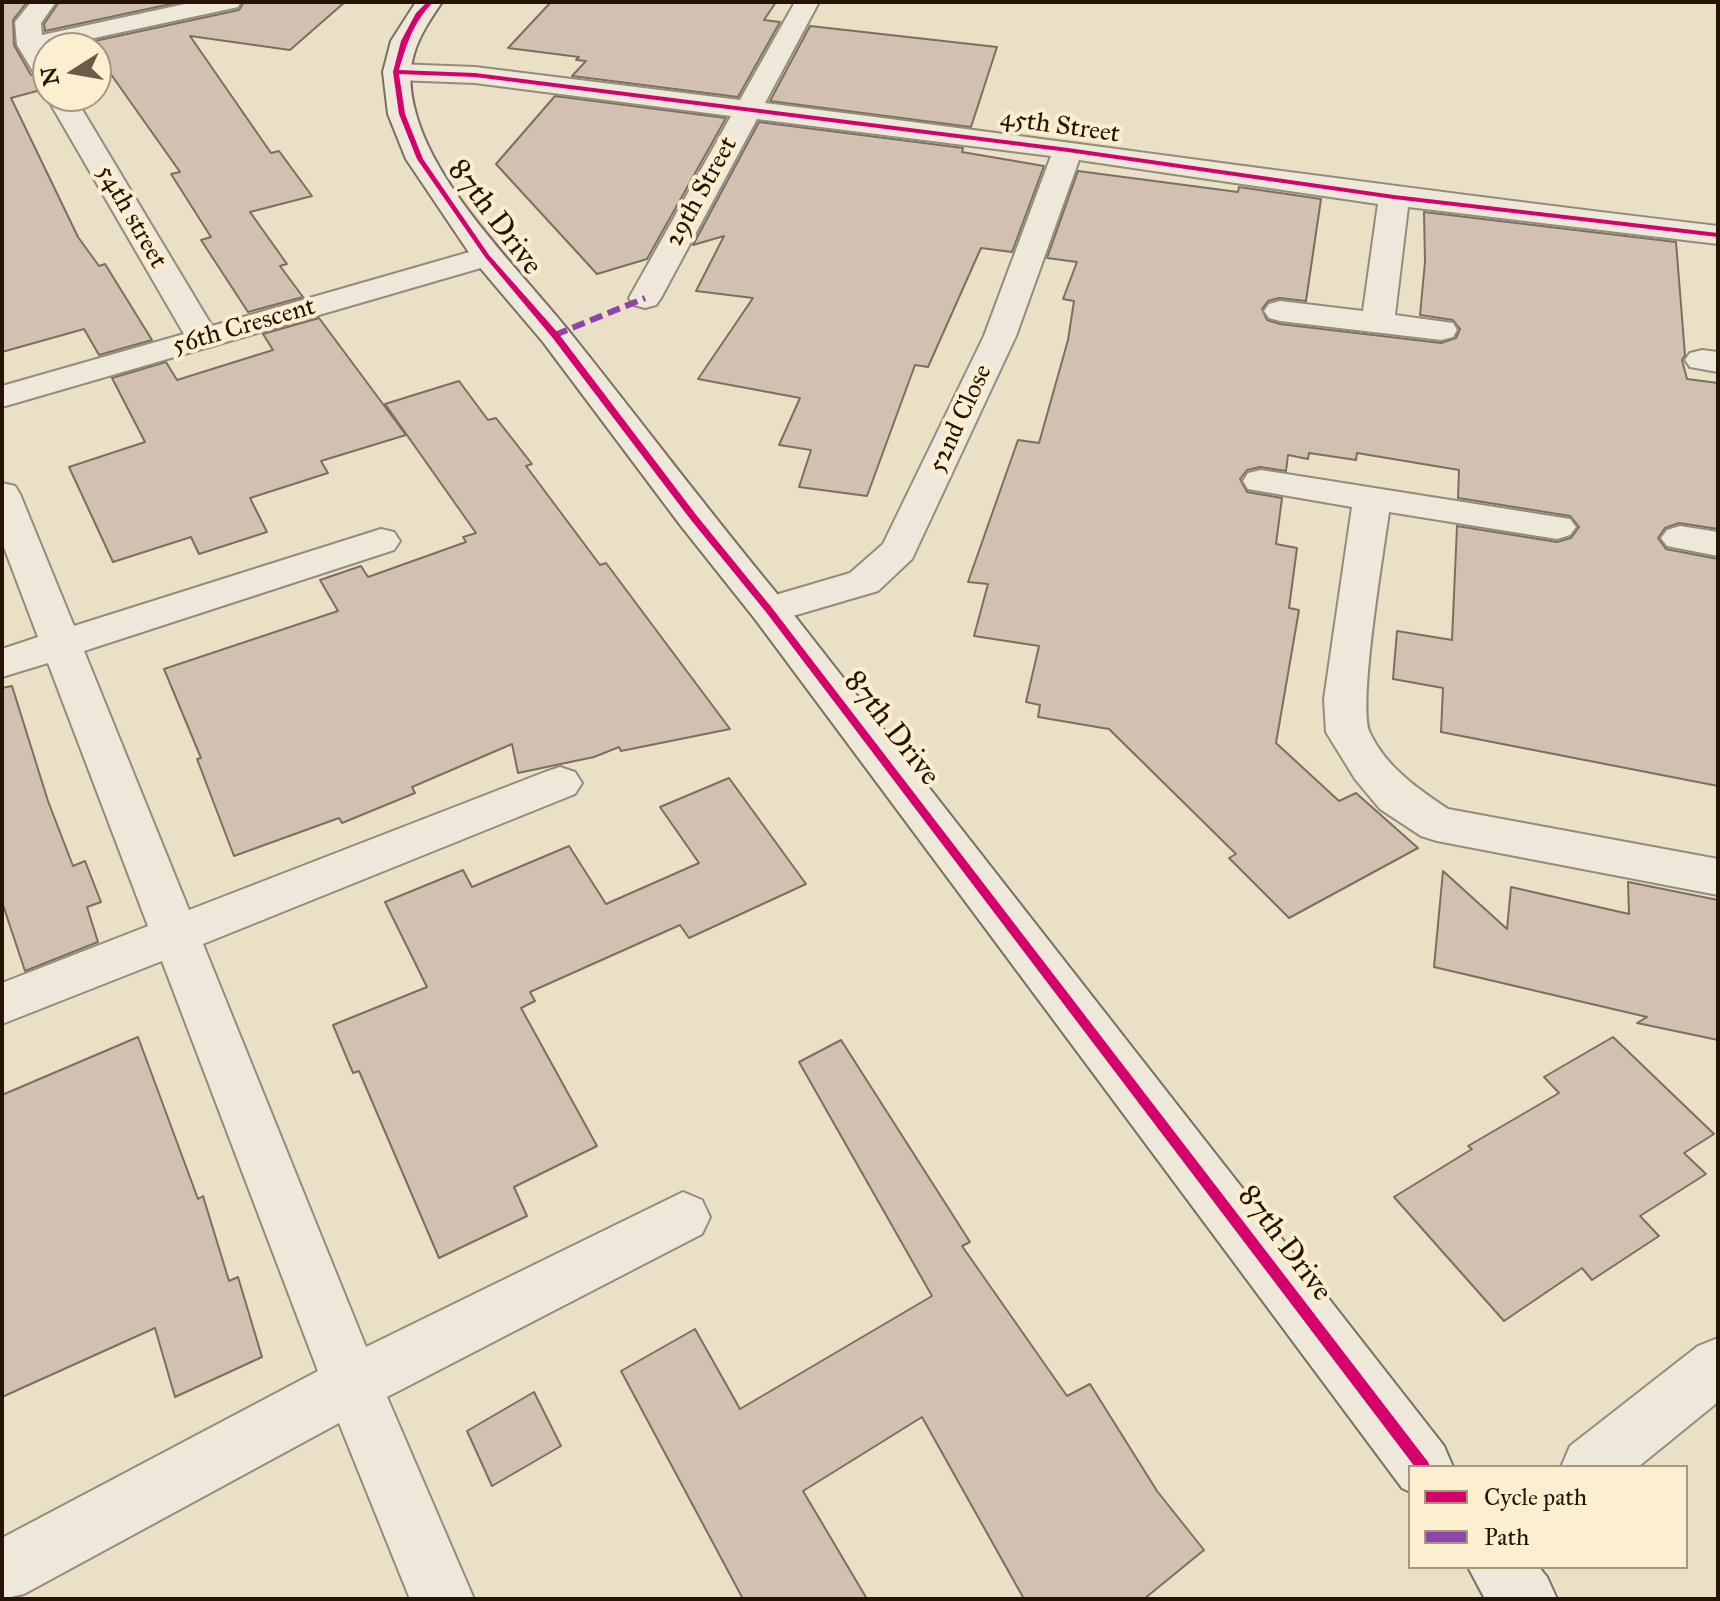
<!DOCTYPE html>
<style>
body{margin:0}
#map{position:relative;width:1720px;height:1601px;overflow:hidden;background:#eae0c5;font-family:"IM FELL Great Primer",serif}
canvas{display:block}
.frame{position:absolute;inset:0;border:4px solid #271304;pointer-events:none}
.legend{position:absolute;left:1408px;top:1465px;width:280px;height:104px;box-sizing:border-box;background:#fbefd0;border:2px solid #a6977e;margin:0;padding:10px 14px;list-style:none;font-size:24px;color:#271304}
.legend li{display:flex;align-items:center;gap:16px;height:40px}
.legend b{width:40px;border:2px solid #a6977e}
.north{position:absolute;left:32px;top:32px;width:80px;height:80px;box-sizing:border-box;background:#fbefd0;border:2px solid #a6977e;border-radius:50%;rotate:259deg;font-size:22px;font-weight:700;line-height:32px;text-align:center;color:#271304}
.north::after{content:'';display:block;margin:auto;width:28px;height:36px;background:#6b5b48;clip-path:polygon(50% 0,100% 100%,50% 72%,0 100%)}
</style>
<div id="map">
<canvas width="1720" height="1601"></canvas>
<div class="frame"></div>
<ul class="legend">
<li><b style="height:10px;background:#d6006c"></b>Cycle path</li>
<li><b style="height:10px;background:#8e44ad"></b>Path</li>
</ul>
<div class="north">N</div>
</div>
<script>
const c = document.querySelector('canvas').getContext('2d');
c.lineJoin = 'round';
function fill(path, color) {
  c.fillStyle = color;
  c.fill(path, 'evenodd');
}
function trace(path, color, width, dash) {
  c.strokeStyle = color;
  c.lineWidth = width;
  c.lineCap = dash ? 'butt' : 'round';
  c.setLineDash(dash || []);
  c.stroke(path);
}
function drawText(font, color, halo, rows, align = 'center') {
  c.font = font + ' "IM FELL Great Primer",serif';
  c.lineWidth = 8;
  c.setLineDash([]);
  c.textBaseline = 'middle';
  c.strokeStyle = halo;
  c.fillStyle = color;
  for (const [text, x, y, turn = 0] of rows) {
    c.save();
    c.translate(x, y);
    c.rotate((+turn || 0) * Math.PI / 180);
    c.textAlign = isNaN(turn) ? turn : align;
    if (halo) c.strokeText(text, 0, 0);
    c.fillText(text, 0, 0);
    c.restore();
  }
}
const building = new Path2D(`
 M2,2H27L13,20L14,45L31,75L48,77V88L11,98L78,237L99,266L105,264L152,340L99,355L84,329L2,352Z
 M59,2H180L45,31L44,24Z
 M244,2H345L290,50L190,36L271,153L279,151L312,196L250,212L287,264L280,266L303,297L248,312L201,240L211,237L171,174L180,172L110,73L96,77V48H62L239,10Z
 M551,2H776L764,20L780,22L738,97L572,76L586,61L576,60L579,57L508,48Z
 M810,26L997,47L971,127L770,101Z
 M555,96L726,118L647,259L597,274L496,164Z
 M759,122L963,148L962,152L1044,166L1012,252L981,248L928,367L915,365L867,496L799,487L811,450L779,445L800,398L698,379L753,298L696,291L724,236L693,245Z
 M1078,171L1238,192L1239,187L1321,199L1306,301L1279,298L1268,301L1262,309L1267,320L1280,324L1441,343L1456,338L1460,329L1453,320L1420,315L1425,262L1424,212L1676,242L1685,355L1682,360L1687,379L1718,383V529L1679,523L1665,528L1658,538L1666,549L1718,559V786L1441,732L1443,688L1393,679L1397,631L1452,640L1457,526L1557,542L1571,538L1579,527L1570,516L1458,498L1459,470L1357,453L1356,460L1309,453L1308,459L1288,455L1286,471L1260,467L1247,470L1240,479L1247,492L1282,498L1276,544L1297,548L1289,608L1299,610L1276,743L1339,801L1356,793L1418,848L1289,918L1229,858L1236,854L1109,729L1038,717L1040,705L1026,702L1039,646L974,636L988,584L968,582L1018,440L1039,443L1068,340L1074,301L1063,299L1077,262L1047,258Z
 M319,318L406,435L321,461L328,473L250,498L267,532L199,554L191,537L113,562L69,467L145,442L112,378L166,362L177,380L273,350L263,334Z
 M459,381L488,420L496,418L532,464L526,466L600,565L606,563L730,729L621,751L619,747L594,757L518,773L512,744L412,787L415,793L342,823L339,818L234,856L197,759L201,758L164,669L338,611L320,580L361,566L368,577L466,542L463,537L476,533L385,404Z
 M12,686L48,801L73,866L85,861L101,902L87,907L98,942L25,971L2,902V688Z
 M729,778L806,884L689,938L680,925L530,992L535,1001L521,1008L597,1146L514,1187L527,1216L439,1258L359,1071L353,1073L333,1025L427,987L385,902L463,870L472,887L569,846L606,904L699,863L660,807Z
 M1443,871L1507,929L1511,887L1629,914L1628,882L1718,900V1040L1637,1023L1647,1017L1434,967Z
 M138,1037L198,1199L203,1196L229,1281L238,1277L262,1357L175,1397L155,1328L2,1397V1095Z
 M1613,1037L1714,1134L1684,1153L1706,1174L1640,1216L1659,1236L1592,1280L1582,1268L1504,1321L1394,1197L1472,1149L1468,1146L1559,1093L1544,1077Z
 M841,1040L970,1242L962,1246L1067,1396L1090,1384L1157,1491L1204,1550L1144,1599H1024L922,1417L803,1491L867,1599H743L621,1371L695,1329L740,1409L932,1296L799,1062Z
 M534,1392L561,1446L492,1486L467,1431Z`);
const street = new Path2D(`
 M31,2H56L41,23L42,35L194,2H241L238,7L229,9L48,48L46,49L48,74L34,73L17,45L15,22Z
 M795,2H819L765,103C1083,143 1400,189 1718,226V244L1408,207L1395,315L1453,323L1457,330L1453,337L1441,340L1280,321L1269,318L1264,311L1269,304L1280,301L1363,311L1378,204L1079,160L1016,336L912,559L878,591L769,623L755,619L749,610L755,601L850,573L883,544L984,336L1051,156L757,119L661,298L656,305L645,308L634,305L629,298L731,116L475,83L396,80L387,78L383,72L387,66L396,64L475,67L740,100Z
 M48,94L74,96L212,326L487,247L498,249L502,256L498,263L2,407V386L184,334L46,96Z
 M1702,350L1718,352V372L1690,367L1685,360L1690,353Z
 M1261,470L1570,519L1576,527L1570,535L1557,539L1389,512C1384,550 1357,707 1370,733C1386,767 1418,789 1448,809L1718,859V895L1437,841L1421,836L1380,809L1355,779L1326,732L1324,699L1352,507L1248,489L1243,481L1248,473Z
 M2,483L15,486L20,494L74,626L381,529L394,532L400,541L394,550L84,651L189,910L545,772L560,767L575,772L582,783L575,794L203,944L366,1347L683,1192L702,1200L710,1217L702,1234L387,1397L474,1599H410L339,1423L24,1594L2,1599V1538L318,1371L162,961L2,1024V983L148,926L48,663L2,677V649L38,637L2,542Z
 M1680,526L1718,532V556L1667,546L1661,538L1667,530Z
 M1718,1338V1402L1638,1467H1561L1570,1446L1698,1346Z`);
const secondary = new Path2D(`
 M416,2H442C416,40 402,65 416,114C437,190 519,269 568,330C640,420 709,512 783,601L1444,1446L1453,1467H1410V1492L1402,1488L755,619L681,526L543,342L476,263L406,159L388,114L383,72L391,41Z
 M1468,1567H1539L1547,1577L1557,1599H1485Z`);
const quiet = new Path2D(`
 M555,335L645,298`);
const cycleway = new Path2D(`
 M427,2H433C413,23 407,43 399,70L475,73L1068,148L1394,195L1718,233V237L1394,199L1068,152L475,77L399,74L405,114L423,159L489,255L558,333L697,516L772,608L1428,1462L1430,1467H1415L766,612L691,520L552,337L485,257L417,159L399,114L393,72L401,41L416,13Z`);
const farStreetnames = [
 ["45th Street",1060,127,8],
 ["29th Street",702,192,-61],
 ["54th street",131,217,60],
 ["56th Crescent",244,327,-16],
 ["52nd Close",961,419,-65]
];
const streetNames = [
 ["87th Drive",494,218,53],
 ["87th Drive",891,729,52],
 ["87th Drive",1284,1244,53]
];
fill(building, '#d2c0b0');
trace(building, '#797061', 2);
trace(street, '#948c7b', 4);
trace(secondary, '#797061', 4);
fill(street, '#ede8da');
fill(secondary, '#ede8da');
trace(quiet, '#8e44ad', 6, [13, 6]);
fill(cycleway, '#d6006c');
drawText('26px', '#271304', '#fbefd0', farStreetnames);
drawText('30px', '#271304', '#fbefd0', streetNames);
</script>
